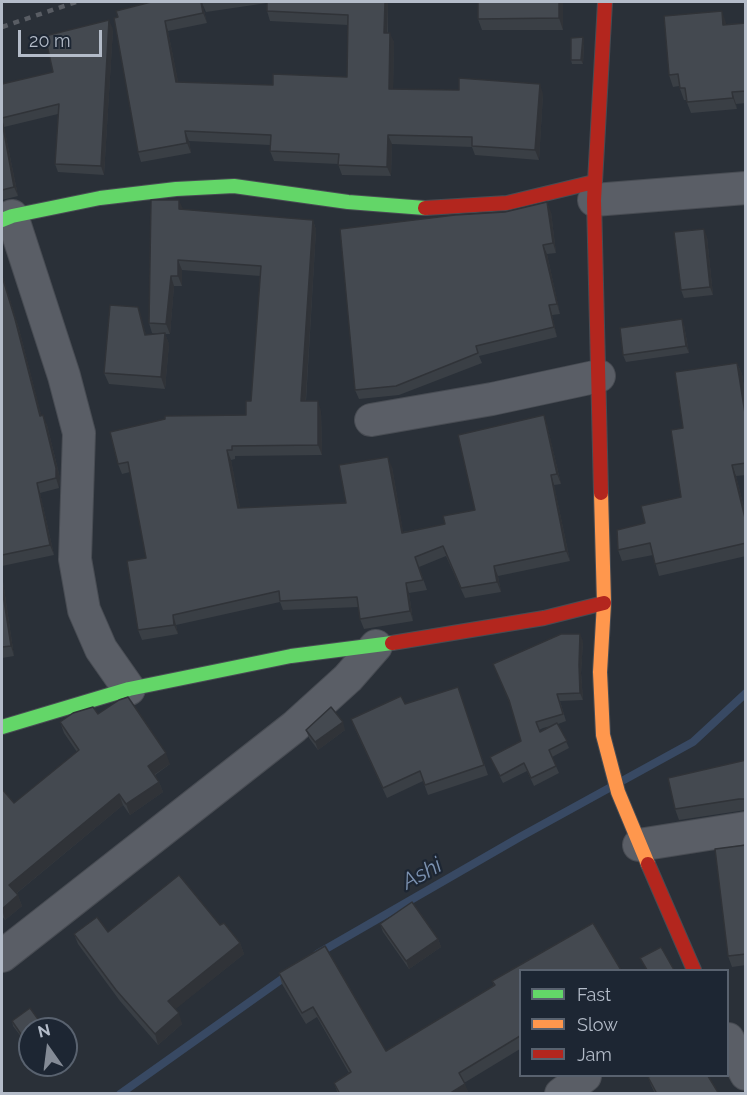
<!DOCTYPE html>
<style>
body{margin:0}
#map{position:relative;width:747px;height:1095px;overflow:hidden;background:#2a3038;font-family:Raleway,sans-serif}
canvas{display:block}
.frame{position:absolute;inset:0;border:3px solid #b4bcc9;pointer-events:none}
.legend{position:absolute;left:519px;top:969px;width:210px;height:108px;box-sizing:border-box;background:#1d2633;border:2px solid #59626f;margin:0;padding:8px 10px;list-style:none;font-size:18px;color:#b4bcc9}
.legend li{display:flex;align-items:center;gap:12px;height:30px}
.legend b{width:30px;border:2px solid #59626f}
.north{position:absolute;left:18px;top:1017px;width:60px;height:60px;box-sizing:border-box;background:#1d2633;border:2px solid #59626f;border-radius:50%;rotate:346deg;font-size:16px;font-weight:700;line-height:24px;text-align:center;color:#b4bcc9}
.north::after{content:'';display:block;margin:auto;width:21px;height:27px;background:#848b96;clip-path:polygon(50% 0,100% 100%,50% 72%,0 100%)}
.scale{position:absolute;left:18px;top:30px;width:84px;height:27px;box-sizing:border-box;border:3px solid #b4bcc9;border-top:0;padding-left:8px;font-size:18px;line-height:21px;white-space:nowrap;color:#b4bcc9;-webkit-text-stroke:4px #1d2633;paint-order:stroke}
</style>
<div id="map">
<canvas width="747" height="1095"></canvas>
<div class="frame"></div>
<ul class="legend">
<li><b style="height:8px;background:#63d668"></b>Fast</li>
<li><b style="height:8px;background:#ff974d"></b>Slow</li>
<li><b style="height:8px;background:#b3261e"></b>Jam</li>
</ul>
<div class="north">N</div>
<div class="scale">20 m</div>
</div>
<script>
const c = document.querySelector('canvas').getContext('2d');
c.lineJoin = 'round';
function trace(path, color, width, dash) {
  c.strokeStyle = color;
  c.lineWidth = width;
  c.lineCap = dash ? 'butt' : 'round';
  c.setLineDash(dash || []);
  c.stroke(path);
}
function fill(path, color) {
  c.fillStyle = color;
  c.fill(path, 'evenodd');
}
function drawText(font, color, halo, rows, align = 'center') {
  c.font = font + ' Raleway,sans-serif';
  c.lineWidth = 4.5;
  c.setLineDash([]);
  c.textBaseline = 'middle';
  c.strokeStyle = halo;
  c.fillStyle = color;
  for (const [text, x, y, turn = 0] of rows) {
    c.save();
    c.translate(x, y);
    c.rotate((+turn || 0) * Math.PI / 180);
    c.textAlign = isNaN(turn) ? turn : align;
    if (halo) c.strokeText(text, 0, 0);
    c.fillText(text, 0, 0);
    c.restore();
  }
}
const stream = new Path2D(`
 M622,781L693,742L746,693
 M317,954L520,837L611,787
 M120,1094L289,974`);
const street = new Path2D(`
 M594,200L746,188
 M12,216L64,376L79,433L75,559L84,610L101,649L129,689
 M371,420L492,399L599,376
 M639,845L746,828
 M2,956L294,727L348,678L376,646
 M728,1039L746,1074
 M561,1094L585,1076`);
const fast = new Path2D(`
 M2,220L12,216L100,198L176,189L234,186L348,202L425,208
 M2,727L129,689L291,656L392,643`);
const slow = new Path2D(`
 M601,493L604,603L600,672L603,735L618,792L648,864`);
const jam = new Path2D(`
 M425,208L507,203L594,182
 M601,493L594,200L605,2
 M392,643L544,618L604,603
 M648,864L694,970`);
const rail = new Path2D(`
 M2,27L76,2`);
const wall = new Path2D(`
 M151,2H388V33L394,42L393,89L543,94L539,160L475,155L472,147L392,144L391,176L342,175L338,164L274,161L270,151V145L189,141L191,153L141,162L138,152L118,17ZM202,3L206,12L267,3V11L270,21L348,25L347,77L273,85L178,82L168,31L207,23Z
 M478,2H563V30H482L478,19Z
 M726,23V24L746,23V103L736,104L737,109L691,113L686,100H684L679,86L673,87L669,75Z
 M113,29L104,175L58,172L55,164L58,114L4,127L18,196L2,200V84L53,72Z
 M583,37L584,42L583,64H572L571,60Z
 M183,210L313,220L316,230L306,401L321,411L322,455L235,456V459L231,460L240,508L346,503L392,467L403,532L445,524L475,510L547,425L561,484L554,485L570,561L498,576L501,592L465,598L446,556L419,567L427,590L409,593L413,621L364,629L360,619L359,607L283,610L280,602L176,625L178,634L142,640L138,630L146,558L130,472L122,474L118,464L246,415L251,401L260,276L182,270V286H174L170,334H165L169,344L165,389L109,384L104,373L138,307L146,335L156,333H152L149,323Z
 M551,212L556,253L547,254L560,314L552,315L557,337L479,356L482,363L399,395L359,399L355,390Z
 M707,237L713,295L684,298L681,290Z
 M2,274L19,329L41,415L47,425L60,478L59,488L40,493L54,555L2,566Z
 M684,325L689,353L626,362L623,355Z
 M737,363L742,374L746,402V475L736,476L746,516V556L659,576L653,555L622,561L618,550L645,523L681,497L683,428Z
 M2,575L14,656L2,658Z
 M583,641L581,673L583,700L560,701L566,721L558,724L569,748L552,757L559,773L534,786L527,771L503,783L490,757L521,741L510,704L493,664ZM551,726L540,732L539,730L543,728Z
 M458,687L488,775L428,795L423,781L387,798L355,729L351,719L405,704Z
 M98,714L170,764L155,775L159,782L163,792L130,815L123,805L17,893L22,906L5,920L2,916V789L14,803L77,752L64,733L60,722Z
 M306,730H345L318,750L309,738Z
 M746,760V810L679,820L675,809Z
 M746,845V965L732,967L728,956Z
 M380,924L438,939L441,947L409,969L383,932Z
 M220,925L240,943L244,954L175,1009L182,1024L158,1045L120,1001L78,944L74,934Z
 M520,970V1049L464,1083L469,1094H338L334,1083L349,1073L317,1017L306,1024L282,984L279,973L386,1051L494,986L492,981Z
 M30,1008L29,1047L13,1026L12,1021Z
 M648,1077L719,1094H655L651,1085Z`);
const shadedWall = new Path2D(`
 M201,2H202L207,23L203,13Z
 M385,2H388L387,42L384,33Z
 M559,2H563V30L559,18Z
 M722,11L726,23L727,36L723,25Z
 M109,20L113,29L104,175L101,166Z
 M165,21L168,31L180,91L176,82Z
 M390,33L394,42L393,98L389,89Z
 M583,37L584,42L583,64L581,60Z
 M540,84L543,94L539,160L535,150Z
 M732,92L736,104L737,109L733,98Z
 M2,119L4,127L18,196L14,187Z
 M185,131L189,141L191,153L187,143Z
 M388,135L392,144L391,176L387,167Z
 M179,200L183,209H179Z
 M547,202L551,212L556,253L553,243Z
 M313,220L316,230L305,411L301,401Z
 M704,229L707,237L713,295L710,287Z
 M543,245L547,254L560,314L557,304Z
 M178,260L182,270V286L178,276Z
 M2,274L19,329L44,425L40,416Z
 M171,276L174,286L170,334L166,324Z
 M549,305L552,315L557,337L554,327Z
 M138,307L142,319L149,346L145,335Z
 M682,319L684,325L689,353L686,346Z
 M165,333L169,344L165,389L161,377Z
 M737,363L742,374L746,402V420Z
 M318,401L321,411L322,455L318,445Z
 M43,415L47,425L60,478L59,488L56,478Z
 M544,415L547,425L561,484L557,474Z
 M227,450L231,460L242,518L238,508Z
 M388,457L392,467L405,542L402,533Z
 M732,465L736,476L746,516V522Z
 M551,475L554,485L570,561L566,551Z
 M37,483L40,493L54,555L50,545Z
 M494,566L498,576L501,592L497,582Z
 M2,575L14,656L11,646L2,588Z
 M406,583L409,593L413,621L410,611Z
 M173,615L176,625L178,634L174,625Z
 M580,634L583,641L581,673L583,700L580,693L579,665Z
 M343,722L345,730L318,750L315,742Z
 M166,753L170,764L152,776L148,766Z
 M159,782L163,792L130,815L126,804Z
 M119,794L123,805L13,896L9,885Z
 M18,895L22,906L5,920L2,909Z
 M438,939L441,947L409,969L406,961Z
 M240,943L244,954L172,1012L168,1001Z
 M179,1013L182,1024L158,1045L155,1034Z
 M465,1084L469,1094H449Z`);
const building = new Path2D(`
 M151,2H201L203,13L165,21L176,82L273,85V74L347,77L348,15L267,11V2H385L384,33H390L389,89L459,90V78L540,84L535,150L472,146V137L388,135L387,167L338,165L339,154L270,151L271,135L185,131L187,143L138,152L114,18L118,17L116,11Z
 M478,2H559V18L478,19Z
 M722,11L723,25L746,23V91L732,92L733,98L687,102L685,88H680L678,74L669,75L664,16Z
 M109,20L101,166L55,164L59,104L2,118V84L53,72L45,36Z
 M583,37L581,60H571V38Z
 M2,121L14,187L2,190Z
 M151,200H179V209L313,220L301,401H318V445L232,446V450H227L238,508L346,503L339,465L388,457L402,533L445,524L443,516L475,510L458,435L544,415L557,474L551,475L566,551L494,566L497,582L461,588L443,546L415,557L423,580L406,583L410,611L360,619L357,597L280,601L279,591L173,615L174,625L138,630L127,561L146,558L128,462L118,464L110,432L165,419V416L246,415V401H251L261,266L178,260V276H171L166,324L149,323Z
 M547,202L553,243L543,245L557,304L549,305L554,327L476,346L478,353L396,386L355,390L340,229L455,215L505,212Z
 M704,229L710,287L681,290L674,232Z
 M2,276L15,319L40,416L43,415L56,468V478L37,483L50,545L2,555Z
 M110,305L138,307L145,335L165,333L161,377L104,373Z
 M682,319L686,346L623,355L620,328Z
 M737,363L746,420V463L732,465L746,522V543L655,564L650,543L618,550L617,530L645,523L641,506L681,497L671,430L683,428L675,372Z
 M2,588L11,646L2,647Z
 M561,634H580L579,665L580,693L557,694L563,714L536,722L540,732L557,723L567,741L549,750L556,766L531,778L524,763L500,776L490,757L521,741L509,700L493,664Z
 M458,687L484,765L425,785L420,771L383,788L351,719L401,696L405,704Z
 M128,697L166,753L148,766L159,782L126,804L119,794L9,885L18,895L2,909V789L14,803L79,750L60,722L73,713L93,707L98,714L119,700Z
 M331,707L343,722L315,742L306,730Z
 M746,760V799H739L675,809L668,778Z
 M746,845V954L728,956L715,849Z
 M179,875L220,925L224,923L240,943L168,1001L179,1013L155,1034L116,990L74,934L97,917L108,932Z
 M412,902L438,939L406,961L380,924Z
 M593,923L621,970H520V1036L459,1073L465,1084L449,1094H340L334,1083L351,1072L313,1007L302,1013L279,973L325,946L386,1051L495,985L492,981Z
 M661,947L674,970H647L640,958Z
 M30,1008L45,1029H30V1041L27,1043L12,1021Z
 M651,1076H708L719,1094H657L648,1077Z`);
const waterNames = [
 ["Ashi",422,874,-29]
];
trace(stream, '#384963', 8);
trace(street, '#484c53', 34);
trace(fast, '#484c53', 16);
trace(slow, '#484c53', 16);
trace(jam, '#484c53', 16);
trace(street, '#5a5e66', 32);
trace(fast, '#63d668', 14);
trace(slow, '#ff974d', 14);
trace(jam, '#b3261e', 14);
trace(rail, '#595d64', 4.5, [6, 6]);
fill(wall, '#3a3f45');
fill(shadedWall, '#303338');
fill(building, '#444950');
trace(building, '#303338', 1.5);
drawText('italic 22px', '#7c92b1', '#1d2633', waterNames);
</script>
